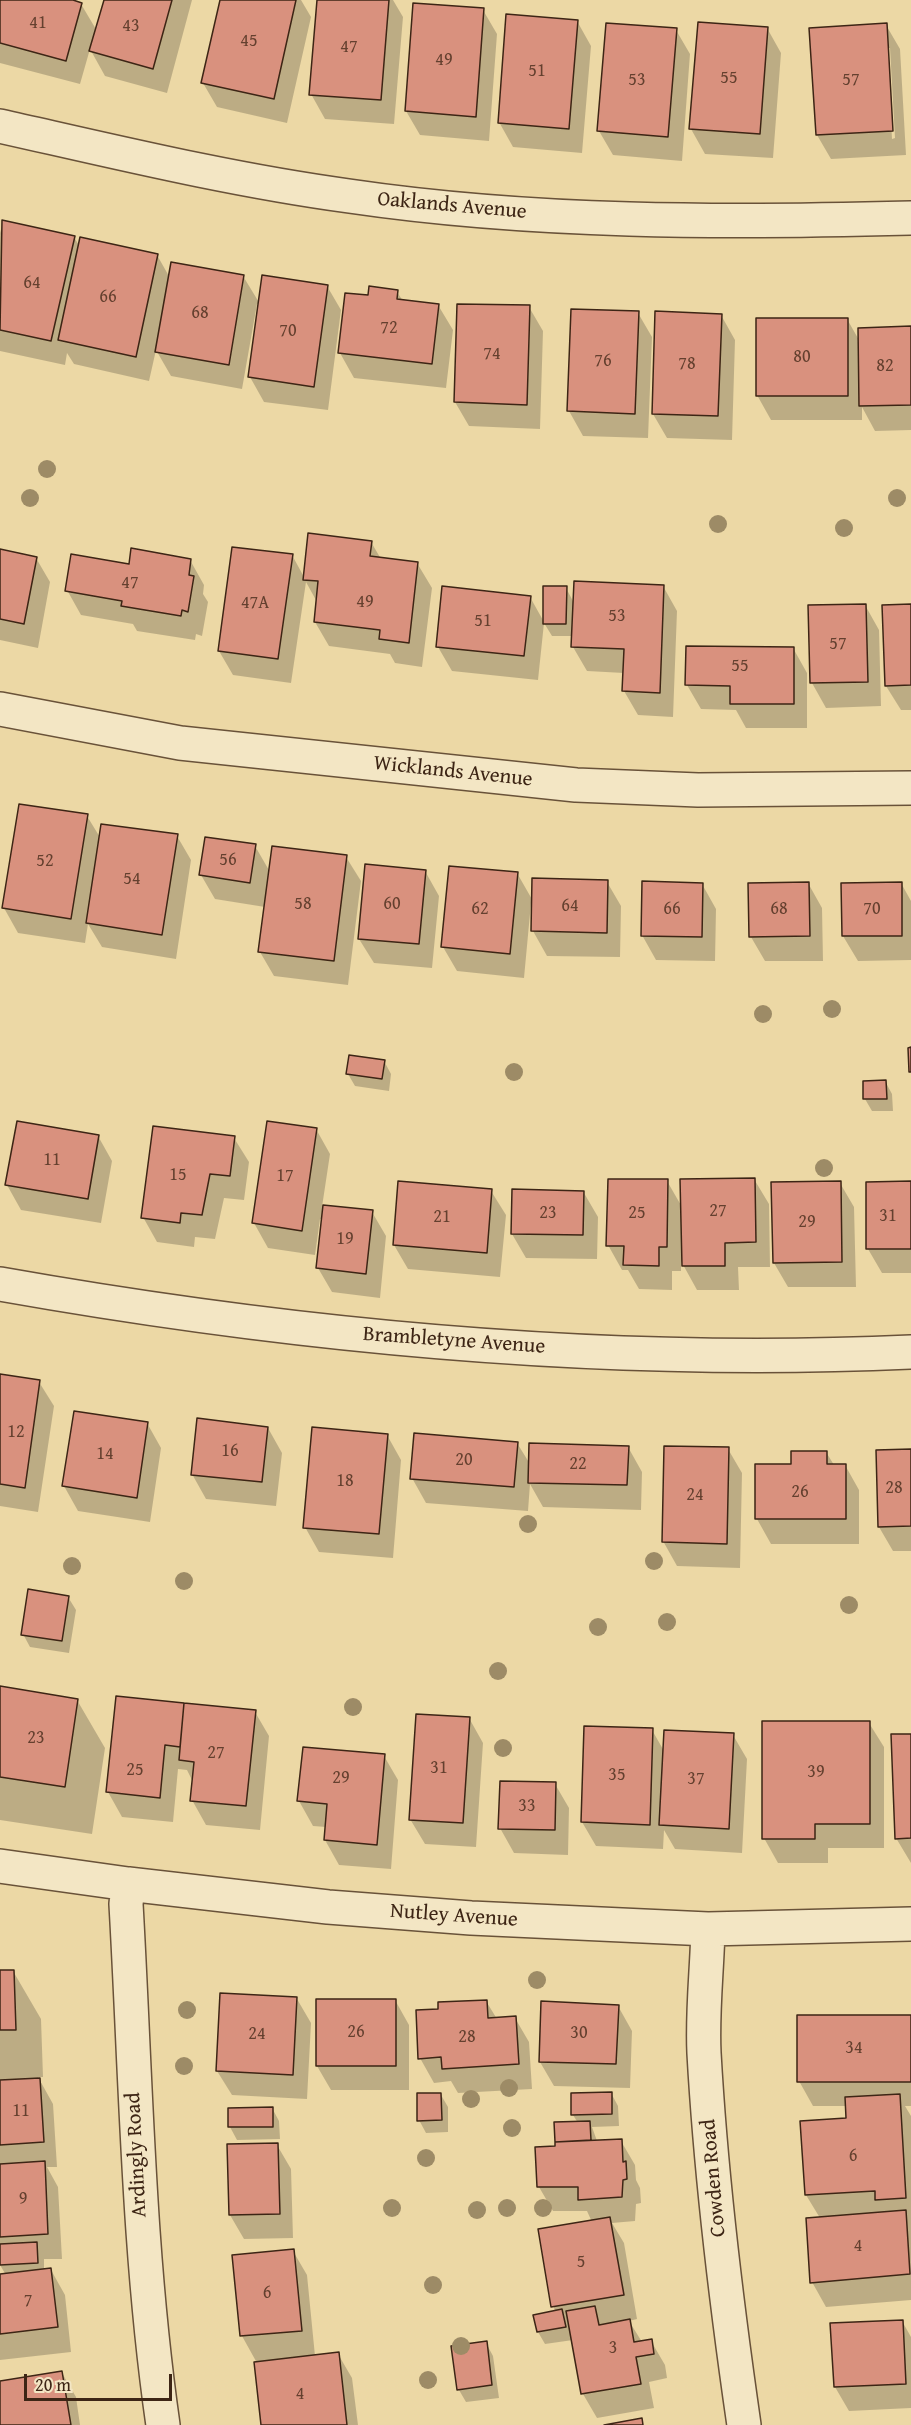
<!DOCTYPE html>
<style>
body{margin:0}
#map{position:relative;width:911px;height:2425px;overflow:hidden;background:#ecd8a5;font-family:"Gentium Book Plus",serif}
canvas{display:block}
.scale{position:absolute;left:24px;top:2374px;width:148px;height:27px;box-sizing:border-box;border:3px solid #3d2515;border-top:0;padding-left:8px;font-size:18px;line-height:21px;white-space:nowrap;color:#3d2515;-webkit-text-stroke:4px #f3e6c4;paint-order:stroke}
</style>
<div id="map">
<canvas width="911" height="2425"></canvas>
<div class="scale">20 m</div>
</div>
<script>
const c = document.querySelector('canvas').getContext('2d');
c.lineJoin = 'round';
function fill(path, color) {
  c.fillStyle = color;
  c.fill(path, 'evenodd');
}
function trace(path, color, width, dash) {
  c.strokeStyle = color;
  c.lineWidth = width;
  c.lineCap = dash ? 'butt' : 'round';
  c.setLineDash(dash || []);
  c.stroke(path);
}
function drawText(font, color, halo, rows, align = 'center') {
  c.font = font + ' "Gentium Book Plus",serif';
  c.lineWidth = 4.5;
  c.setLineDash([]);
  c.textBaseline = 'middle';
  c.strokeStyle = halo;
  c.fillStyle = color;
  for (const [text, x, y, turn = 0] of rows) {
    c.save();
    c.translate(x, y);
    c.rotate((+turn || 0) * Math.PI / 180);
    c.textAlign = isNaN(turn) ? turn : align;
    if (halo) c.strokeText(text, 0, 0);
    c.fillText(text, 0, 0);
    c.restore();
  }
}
const shadow = new Path2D(`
 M0,0H67L81,4L97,31L105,0H192L167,93L105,76L90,49L80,84L0,63Z
 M221,0H301L311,17L287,123L217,107L203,83Z
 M319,0H393L403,17L394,124L325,119L311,94Z
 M483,10L497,34L489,141L420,135L406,111Z
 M577,21L591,46L582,153L513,147L499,122Z
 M886,25L900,49L906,155L831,159L817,135ZM887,48H890L895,138L892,139Z
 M767,28L781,53L773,158L705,154L691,129Z
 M676,30L690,54L682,161L613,155L599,131Z
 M3,222L74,237L80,247L157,255L170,278L243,276L260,304H257L242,389L171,376L156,350L149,381L74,364L67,353L65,365L0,351V233Z
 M327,286L341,310L328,410L264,402L250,377Z
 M397,292L403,301L438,305L453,330L446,388L354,378L340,353L369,297Z
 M529,307L543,331L540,429L469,426L455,402Z
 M638,313L652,337L648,438L583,436L569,411Z
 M721,315L735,340L732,440L667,438L653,414Z
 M847,319L859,340L911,328V430L875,431L862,407V420H771L757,395Z
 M371,542L381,559L417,563L432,588L422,667L395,663L390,654L329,646L315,622L317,602L306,582L291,683L233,675L219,651L292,555L304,577Z
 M0,551L36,558L50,582L38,648L0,640Z
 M190,560L204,585L203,594L208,602L202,636L196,634L195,640L137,631L133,624L81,615L67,590L130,566Z
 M663,586L677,611L673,717L638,715L624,691V673L587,671L573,647V636H552L544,623L538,680L452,671L438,647L530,597L544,622L566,588L574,603Z
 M865,605L879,630L881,706L826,708L812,683L810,607Z
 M911,605V710H901L886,686Z
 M793,648L807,673V728H746L736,710L701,709L687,685Z
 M87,816L101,839L177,836L191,860L176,959L102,947L88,924L85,943L18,933L4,908Z
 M255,846L270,872L346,857L361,881L348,985L274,976L260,952L265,907L215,899L201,875Z
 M425,871L439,896L432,968L374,963L359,939Z
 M517,873L533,901L607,882L621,906L620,957L547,956L533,931V903H531L524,978L457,971L443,947Z
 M808,883L822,908L823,961H765L751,937Z
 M901,883L911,901V960L858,961L843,936Z
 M702,884L716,909L715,961L656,960L642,935Z
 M384,1061L391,1074L389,1091L355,1086L348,1074Z
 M885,1081L892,1094L893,1111H872L865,1099Z
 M316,1129L330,1154L322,1207L372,1212L386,1236L380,1298L332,1292L318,1268L323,1220L320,1219L315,1255L268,1248L254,1223Z
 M98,1136L112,1161L101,1223L21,1210L7,1185Z
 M234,1138L249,1162L244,1200L224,1198L215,1239L195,1237L194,1247L157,1242L143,1217Z
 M754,1179L769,1204L770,1267H738L739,1290H697L681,1261V1271H672V1290L639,1289L628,1270H622L608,1245L667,1181L682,1207Z
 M840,1183L854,1207L856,1287H788L774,1263Z
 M911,1183V1273H882L868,1249Z
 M491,1191L506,1215L500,1277L408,1269L394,1245Z
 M584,1193L598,1217L597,1259L526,1258L512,1234Z
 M0,1376L39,1382L54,1406L38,1512L0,1506Z
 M147,1423L161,1448L150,1522L78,1511L64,1486Z
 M268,1428L282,1453L276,1506L206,1499L192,1474Z
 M387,1435L401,1460L393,1558L319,1552L305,1527Z
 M517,1443L530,1464L628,1447L642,1472L641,1510L543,1507L530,1484L528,1511L426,1503L412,1478Z
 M728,1449L742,1473L740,1568L677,1566L663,1541Z
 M911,1450V1551H893L879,1527Z
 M826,1452L834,1465H845L859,1490V1544H771L757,1519V1465H793Z
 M68,1597L76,1610L69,1653L30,1647L23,1634Z
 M0,1688L77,1700L105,1748L92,1834L0,1820Z
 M117,1698L255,1712L269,1736L260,1830L206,1825L192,1800L193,1782L187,1770L178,1769L173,1822L122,1817L108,1792Z
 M469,1718L483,1743L476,1847L425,1844L410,1819Z
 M869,1723L884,1747V1848H828V1863H778L764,1838Z
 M652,1730L664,1751L733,1735L747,1759L742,1853L675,1849L664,1830L663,1849L596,1846L582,1822Z
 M911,1735V1863L896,1838Z
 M384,1756L398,1780L391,1869L339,1865L325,1840L326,1827L313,1826L299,1801Z
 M555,1784L569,1808L568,1855L514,1853L500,1828Z
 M13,1971L41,2019L43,2077H38L53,2104L57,2167H47L58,2187L62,2259H44V2271L51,2270L65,2295L71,2352L0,2360V2276L6,2275L0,2265V1972Z
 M297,1999L311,2023L307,2099L232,2095L217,2071Z
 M395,2000L409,2025V2090H331L317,2066Z
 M486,2001L497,2019L515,2018L529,2042L532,2089L458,2093L451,2081L434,2083L420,2058L440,2010Z
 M618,2006L632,2031L630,2088L554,2086L540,2062Z
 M911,2016V2106H905L911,2116V2300L826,2307L812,2282L820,2218L806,2195L802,2122L847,2120L846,2106H813L799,2081Z
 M611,2093L618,2106L619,2126L592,2127L597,2141H621L635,2165L636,2180L640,2188L641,2203L636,2204L635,2221L612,2223L624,2243L637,2319L629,2321L642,2342L651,2341L665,2365L667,2378L649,2382L654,2408L597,2418L583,2394L573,2340L545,2344L538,2332L555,2312L539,2231L592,2222L587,2211H553L539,2187L559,2143L557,2141L578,2123L573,2115Z
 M441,2095L448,2107V2132L426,2133L419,2120Z
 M272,2108L279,2121L280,2139L237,2140L230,2127Z
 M277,2145L291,2169L293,2238L244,2239L230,2215Z
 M293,2251L307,2275L315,2356L338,2354L352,2378L358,2425H262L257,2363L242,2336L233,2256Z
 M902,2321L911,2337V2408L849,2411L835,2387Z
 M486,2343L493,2356L499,2398L466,2402L459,2390L453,2347Z
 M62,2373L76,2397L80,2425H0V2382Z`);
const building = new Path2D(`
 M0,0H73L82,3L66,61L0,43Z
 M104,0H172L153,69L89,51Z
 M220,0H296L274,99L201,83Z
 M317,0H389L381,100L309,95Z
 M413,3L484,8L476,117L405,111Z
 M506,14L578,20L569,129L498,123Z
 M698,22L768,27L760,134L689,129Z
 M606,23L677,28L668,137L597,131Z
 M887,23L893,131L816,135L809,28Z
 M2,220L75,236L51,341L0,330Z
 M80,237L158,254L136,357L58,340Z
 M171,262L244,275L229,365L155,352Z
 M262,275L328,285L314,387L248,377Z
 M369,286L398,290L397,299L439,304L432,364L338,353L345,293L368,295Z
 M457,304L530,305L527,405L454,402Z
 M571,309L639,311L635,414L567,411Z
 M655,311L722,314L718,416L652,414Z
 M756,318H848V396H756Z
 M911,326V405L859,406L858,328Z
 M308,533L372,541L370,556L418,562L409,643L379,639L380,630L314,622L318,581L303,580Z
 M232,547L293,554L278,659L218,651Z
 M131,548L191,559L189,575L194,576L188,612L182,610L181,616L121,606L122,601L65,591L71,554L129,564Z
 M0,549L37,557L24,624L0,619Z
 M574,581L664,585L660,693L622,691L624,649L571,647Z
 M442,586L531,596L524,656L436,647Z
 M543,586H567L566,624H543Z
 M866,604L868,682L810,683L808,605Z
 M911,604V685L885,686L882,605Z
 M686,646L794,647V704H730V686L685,685Z
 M19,804L88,814L71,919L2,908Z
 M101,824L178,834L162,935L86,923Z
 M205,837L256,844L250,883L199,875Z
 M272,846L347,855L334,961L258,952Z
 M365,864L426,870L419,944L358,939Z
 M449,866L518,872L510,954L441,947Z
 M532,878L608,880L607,933L531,931Z
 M642,881L703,883L702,937L641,936Z
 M809,882L810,936L749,937L748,883Z
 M902,882V936H842L841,883Z
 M911,1047V1072H909L908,1048Z
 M349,1055L385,1060L382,1079L346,1074Z
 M886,1080L887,1099H863V1081Z
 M17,1121L99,1135L88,1199L5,1185Z
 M267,1121L317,1128L302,1231L252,1223Z
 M153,1126L235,1136L230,1176L210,1174L202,1215L181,1213L180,1223L141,1218Z
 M755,1178L756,1242L725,1243V1266H682L680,1179Z
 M608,1179H668L667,1247H659V1266L623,1265L624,1246H606Z
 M398,1181L492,1189L487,1253L393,1245Z
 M841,1181L842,1262L773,1263L771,1182Z
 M911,1181V1249H866V1182Z
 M512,1189L584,1191L583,1235L511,1234Z
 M323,1205L373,1210L366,1274L316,1268Z
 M0,1374L40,1380L25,1488L0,1484Z
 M74,1411L148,1422L137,1498L62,1486Z
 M197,1418L268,1427L262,1482L191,1475Z
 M312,1427L388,1434L379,1534L303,1528Z
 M414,1433L518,1442L514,1487L410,1479Z
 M529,1443L629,1446L627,1485L528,1483Z
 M664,1446L729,1447L727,1544L662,1542Z
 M911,1449V1526L878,1527L876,1450Z
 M791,1451H827V1464H846V1519H755V1464H791Z
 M28,1589L69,1596L62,1641L21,1635Z
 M0,1686L78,1699L65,1787L0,1777Z
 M116,1696L184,1703L180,1747L165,1745L160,1798L106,1792Z
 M184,1703L256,1710L246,1806L190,1801L194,1762L179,1760Z
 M416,1714L470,1717L463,1823L409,1820Z
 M762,1721H870V1824H815V1839H762Z
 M584,1726L653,1728L650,1825L581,1822Z
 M664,1730L734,1733L729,1829L659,1825Z
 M891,1734H911V1838L895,1839Z
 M303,1747L385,1754L377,1845L324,1840L327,1804L297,1801Z
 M500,1781L556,1782L555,1830L498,1829Z
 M0,1970H14L16,2030H0Z
 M220,1993L297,1997L293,2075L216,2071Z
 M316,1999H396V2066H316Z
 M487,2000L488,2018L516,2016L519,2064L442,2069L441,2057L418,2059L416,2010L438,2009V2002Z
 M541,2001L619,2005L616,2064L539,2062Z
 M797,2015H911V2082H797Z
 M40,2078L44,2142L0,2145V2080Z
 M612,2092V2114L571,2115V2093Z
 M417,2093H441L442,2120L417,2121Z
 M900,2094L906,2198L875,2200V2191L805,2195L800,2121L846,2118L845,2097Z
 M273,2107V2127H228V2108Z
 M590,2121L591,2140L555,2142L554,2122Z
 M622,2139L623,2162L626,2161L627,2179L623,2180L622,2197L578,2200V2187H537L535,2147L555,2146V2142Z
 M278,2143L280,2214L229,2215L227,2144Z
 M45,2161L48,2234L0,2237V2164Z
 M906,2210L910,2274L810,2283L806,2218Z
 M610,2217L624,2295L551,2307L538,2229Z
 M37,2242L38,2263L0,2265V2244Z
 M294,2249L302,2331L240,2336L232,2255Z
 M51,2268L58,2327L0,2334V2274Z
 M595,2306L599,2325L630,2319L634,2342L652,2339L654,2354L636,2357L641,2384L581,2394L566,2311Z
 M562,2309L566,2327L537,2332L533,2315Z
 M903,2320L906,2384L834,2387L830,2323Z
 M487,2341L492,2385L457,2390L451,2346Z
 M339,2352L347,2425H261L254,2362Z
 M62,2371L71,2425H0V2381Z
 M642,2418L643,2425H604Z`);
const minor = new Path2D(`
 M0,126C116,152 231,180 349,196C533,223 725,223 911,218
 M0,709L180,743L576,785L698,790L911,788
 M0,1284C299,1337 607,1366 911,1352
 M0,1866L128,1884L328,1907L471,1918L708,1929L911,1924
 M128,1884L126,1904C136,2079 138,2252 163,2425
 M708,1929C707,1970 702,2012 704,2053C711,2178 726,2301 744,2425`);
const trees = [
 [47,469],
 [30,498],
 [897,498],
 [718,524],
 [844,528],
 [832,1009],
 [763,1014],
 [514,1072],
 [824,1168],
 [528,1524],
 [654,1561],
 [72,1566],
 [184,1581],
 [849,1605],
 [667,1622],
 [598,1627],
 [498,1671],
 [353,1707],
 [503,1748],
 [537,1980],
 [187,2010],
 [184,2066],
 [509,2088],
 [471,2099],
 [512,2128],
 [426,2158],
 [392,2208],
 [507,2208],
 [543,2208],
 [477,2210],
 [433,2285],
 [461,2346],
 [428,2380]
];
const numberNames = [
 ["41",38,23],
 ["43",131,26],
 ["45",249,41],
 ["47",349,47],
 ["49",444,60],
 ["51",537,71],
 ["55",729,78],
 ["53",637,80],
 ["57",851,80],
 ["64",32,283],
 ["66",108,297],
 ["68",200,313],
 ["72",389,328],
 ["70",288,331],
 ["74",492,354],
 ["80",802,357],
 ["76",603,361],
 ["78",687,364],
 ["82",885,366],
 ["47",130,583],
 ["49",365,602],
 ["47A",255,603],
 ["53",617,616],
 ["51",483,621],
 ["57",838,644],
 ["55",740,666],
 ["56",228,860],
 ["52",45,861],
 ["54",132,879],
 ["58",303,904],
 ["60",392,904],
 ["64",570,906],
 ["62",480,909],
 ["66",672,909],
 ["68",779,909],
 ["70",872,909],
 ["11",52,1160],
 ["15",178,1175],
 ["17",285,1176],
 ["27",718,1211],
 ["23",548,1213],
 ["25",637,1213],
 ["31",888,1216],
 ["21",442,1217],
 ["29",807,1222],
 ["19",345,1239],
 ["12",16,1432],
 ["16",230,1451],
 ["14",105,1454],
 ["20",464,1460],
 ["22",578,1464],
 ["18",345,1481],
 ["28",894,1488],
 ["26",800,1492],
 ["24",695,1495],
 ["23",36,1738],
 ["27",216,1753],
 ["31",439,1768],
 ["25",135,1770],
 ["39",816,1772],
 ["35",617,1775],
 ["29",341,1778],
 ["37",696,1779],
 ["33",527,1806],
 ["26",356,2032],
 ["30",579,2033],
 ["24",257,2034],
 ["28",467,2037],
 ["34",854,2048],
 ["11",21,2111],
 ["6",853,2156],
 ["9",23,2199],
 ["4",858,2246],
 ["5",581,2262],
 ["6",267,2293],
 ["7",28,2301],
 ["3",613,2348],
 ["4",300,2394]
];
const streetNames = [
 ["Oaklands Avenue",452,206,5],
 ["Wicklands Avenue",453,772,6],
 ["Brambletyne Avenue",454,1341,4],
 ["Nutley Avenue",454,1916,4],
 ["Ardingly Road",137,2155,-93],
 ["Cowden Road",714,2178,-95]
];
fill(shadow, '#0003');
fill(building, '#d9917e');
trace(building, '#3d2515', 1.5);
trace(minor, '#695239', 36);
trace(minor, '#f3e6c4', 33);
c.fillStyle = '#9d8b66';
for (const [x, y] of trees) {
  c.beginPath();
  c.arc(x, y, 9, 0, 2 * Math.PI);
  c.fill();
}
drawText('18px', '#64402f', null, numberNames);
drawText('21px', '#3d2515', '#f3e6c4', streetNames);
</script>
